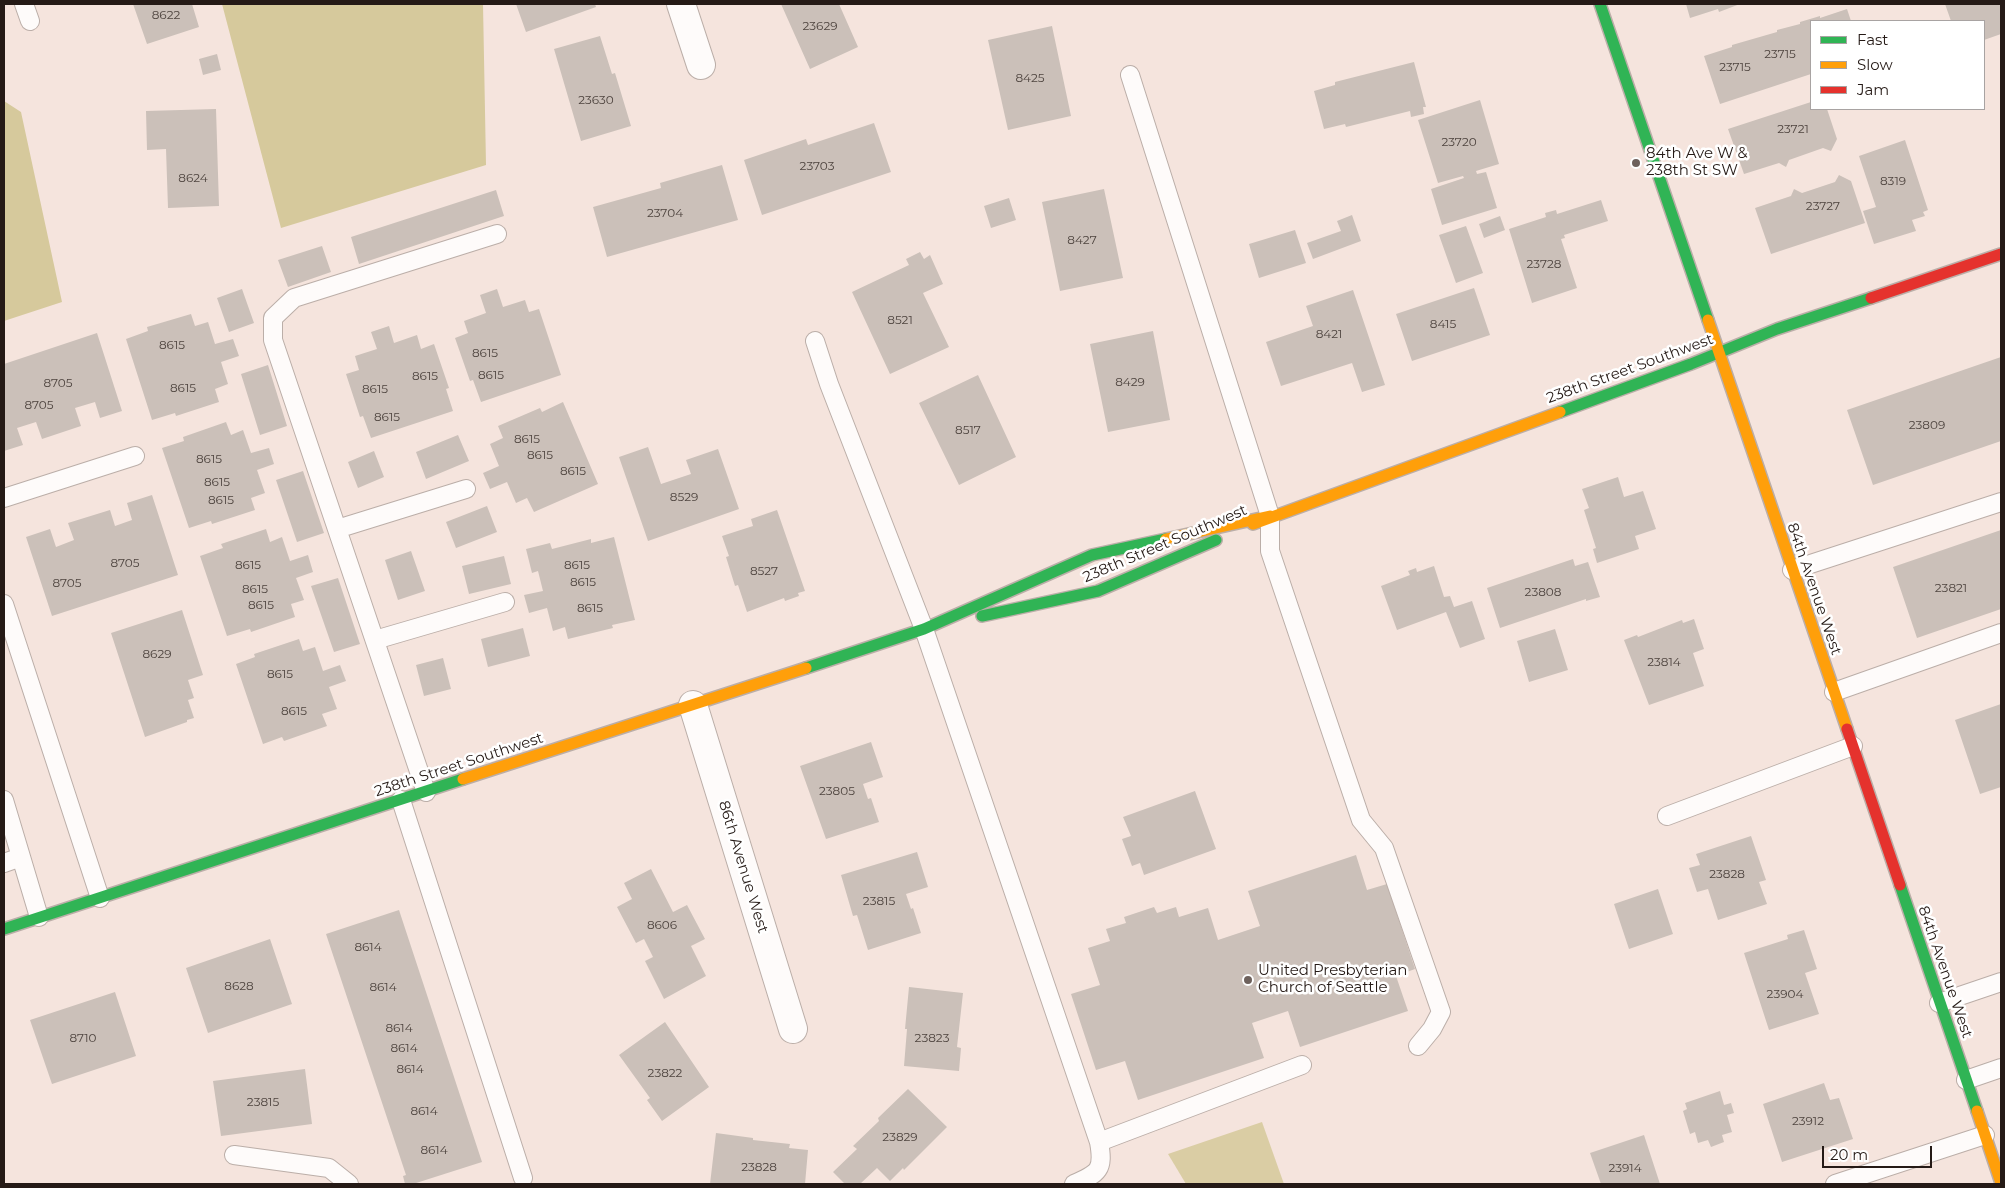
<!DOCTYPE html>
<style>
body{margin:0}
#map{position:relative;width:2005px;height:1188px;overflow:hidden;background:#f5e4dd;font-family:Montserrat,sans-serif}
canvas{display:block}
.frame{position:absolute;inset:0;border:5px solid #251a16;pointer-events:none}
.legend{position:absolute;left:1810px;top:20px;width:175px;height:90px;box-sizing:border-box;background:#fff;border:1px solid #a8a3a2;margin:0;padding:6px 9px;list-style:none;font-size:15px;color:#251a16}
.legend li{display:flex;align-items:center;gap:10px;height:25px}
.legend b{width:25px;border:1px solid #a8a3a2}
.scale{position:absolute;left:1822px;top:1146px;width:110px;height:22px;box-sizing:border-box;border:2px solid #251a16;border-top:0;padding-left:6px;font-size:15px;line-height:18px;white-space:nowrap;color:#251a16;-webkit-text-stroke:4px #fff;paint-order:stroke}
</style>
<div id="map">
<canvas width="2005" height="1188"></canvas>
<div class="frame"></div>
<ul class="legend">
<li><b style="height:6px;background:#30b455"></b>Fast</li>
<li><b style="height:6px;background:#ff9f0a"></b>Slow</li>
<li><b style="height:6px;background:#e5322d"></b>Jam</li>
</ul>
<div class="scale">20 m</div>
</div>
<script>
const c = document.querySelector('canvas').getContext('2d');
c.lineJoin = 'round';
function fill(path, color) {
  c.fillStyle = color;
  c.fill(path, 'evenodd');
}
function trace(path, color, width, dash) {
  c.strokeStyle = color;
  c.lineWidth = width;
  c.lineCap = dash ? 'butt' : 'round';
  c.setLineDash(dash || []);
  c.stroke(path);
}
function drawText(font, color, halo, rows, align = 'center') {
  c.font = font + ' Montserrat,sans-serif';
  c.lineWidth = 5;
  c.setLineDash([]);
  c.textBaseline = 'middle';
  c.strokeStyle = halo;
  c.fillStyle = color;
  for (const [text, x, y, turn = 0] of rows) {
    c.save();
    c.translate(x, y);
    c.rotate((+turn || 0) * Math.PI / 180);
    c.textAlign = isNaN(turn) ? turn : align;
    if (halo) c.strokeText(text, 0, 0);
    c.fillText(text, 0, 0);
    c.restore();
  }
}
const green = new Path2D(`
 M1262,1122L1284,1184H1186L1168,1154Z`);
const forest = new Path2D(`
 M222,4H483L486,165L281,228Z
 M4,101L21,112L62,302L4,321Z`);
const building = new Path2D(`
 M133,4H192L199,27L147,44Z
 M516,4H595L596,7L526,32Z
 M781,4H839L858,47L810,69Z
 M1686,4H1740L1719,12L1718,9L1690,18Z
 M1945,4H2001V34L1984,40V21H1951Z
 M1847,9L1851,21H1811V74L1720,104L1704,56L1732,47V45L1777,32V30L1800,24V22L1820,16V18Z
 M1052,26L1071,116L1008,130L988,40Z
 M600,36L612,74L615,73L631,126L581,141L554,49Z
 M217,54L221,70L203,75L199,59Z
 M1414,62L1426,107H1423L1424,114L1411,117L1410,111L1346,127L1345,124L1324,129L1314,91L1335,85V82Z
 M1480,100L1499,164L1476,171L1477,174L1486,172L1497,208L1442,225L1431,189L1464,178L1463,176L1438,183L1418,120Z
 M1811,102V109H1827L1837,139L1831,151L1823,148L1789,160L1786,167L1779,163L1744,174L1728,129Z
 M216,109L219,206L168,208L166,149L147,150L146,111Z
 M874,123L891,172L762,215L744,160L806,139L808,145Z
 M1905,140L1928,210L1923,212L1925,216L1912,220L1916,231L1874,244L1863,211L1876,207L1859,156Z
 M722,165L738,220L607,257L593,207L661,188L660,183Z
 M1839,175L1851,181L1865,223L1771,254L1755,208L1791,196L1794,189L1802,193L1835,182Z
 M1104,189L1123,278L1060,291L1042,202Z
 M496,190L504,216L359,264L351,237Z
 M1009,198L1016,220L991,228L984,206Z
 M1601,200L1608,221L1564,235L1565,238L1561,239L1577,288L1532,303L1509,229L1546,217L1545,213L1556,210L1557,214Z
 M1352,215L1361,241L1313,259L1307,243L1341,231L1337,221Z
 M1500,216L1505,230L1484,238L1479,224Z
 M1466,226L1483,273L1456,283L1439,235Z
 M1295,230L1306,263L1259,278L1249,244Z
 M322,246L331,272L288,287L278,260Z
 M920,252L924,259L930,255L943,284L923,293L949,347L890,374L852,292L909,265L906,259Z
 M1474,288L1490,335L1412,361L1396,314Z
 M242,289L254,323L229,332L217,298Z
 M497,289L503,307L525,300L529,312L539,309L561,375L481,402L473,380L470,381L455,338L468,333L464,321L486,313L480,295Z
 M1353,290L1385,385L1362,392L1352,363L1281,386L1266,342L1313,326L1306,306Z
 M191,314L195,326L208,322L215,344L233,339L239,356L221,362L228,384L215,389L219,402L176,416L175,413L152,420L126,339L148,331L147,327Z
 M389,326L394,343L417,335L421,349L434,344L449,388L446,389L453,411L371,438L363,416L360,417L346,374L359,370L355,356L377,349L371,332Z
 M1153,331L1170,420L1108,432L1090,344Z
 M97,333L122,411L100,418L95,402L75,408L81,426L42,439L36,422L17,428L23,445L4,451V364Z
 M2001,357V441L1873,485L1847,410Z
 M268,365L287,426L260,435L241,374Z
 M978,375L1016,457L959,485L919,403Z
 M563,402L598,484L534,512L527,498L516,503L507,482L490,489L483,473L499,466L490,444L503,438L498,426L540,408L542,412Z
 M226,422L231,435L243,430L251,453L269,448L274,464L257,470L265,493L251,498L255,510L212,524L211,521L189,528L162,448L184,441L183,437Z
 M458,435L469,461L426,479L416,452Z
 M648,447L661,484L691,474L686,460L718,449L739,509L648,541L619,457Z
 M374,451L384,477L358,488L348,462Z
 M303,471L324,533L297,542L276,480Z
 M1618,477L1624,497L1643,491L1656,529L1635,536L1639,549L1597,563L1593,549L1596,548L1584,510L1589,508L1582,489Z
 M152,495L178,575L52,616L26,537L50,529L56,547L74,540L68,523L110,510L115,526L132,520L127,503Z
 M487,506L497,532L456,548L446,522Z
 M777,510L805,591L798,593L799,596L785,601L784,598L747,612L738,585L735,586L726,557L729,556L722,536L753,526L751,519Z
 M266,529L270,542L282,537L290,561L308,555L313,572L296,578L304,600L291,604L295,617L251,632L250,629L227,636L200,556L223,548L221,544Z
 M2001,530V609L1917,638L1893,567Z
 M614,537L635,620L612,625L613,628L568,639L565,627L553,631L547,608L529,613L524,595L543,591L538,571L532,573L526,549L550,543L552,549L591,539V543Z
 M411,551L425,591L398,600L385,560Z
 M504,556L511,584L469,594L462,566Z
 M1573,559L1575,566L1588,562L1600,597L1586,601V599L1500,628L1487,588Z
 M1434,566L1444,597L1450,596L1454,607L1472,601L1485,639L1460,648L1446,612L1397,630L1381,586L1410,575L1408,571L1416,568L1417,572Z
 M338,578L360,644L334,652L311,586Z
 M182,610L203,675L188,680L194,698L188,700L194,718L187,720V722L145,737L111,633Z
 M1694,619L1704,649L1693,653L1704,686L1649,705L1624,640L1637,635L1638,637L1682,620L1683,623Z
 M523,628L530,656L488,667L481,639Z
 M1555,629L1568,670L1529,682L1517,641Z
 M299,639L303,651L315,647L323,671L340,665L346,681L329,687L337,709L322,714L327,726L284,741L282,737L263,744L236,664L255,657L254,654Z
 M443,658L451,689L424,696L416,665Z
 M2001,704V787L1980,794L1955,720Z
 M871,742L883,777L863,784L868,799L871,798L879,822L826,839L800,766Z
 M1195,791L1216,849L1144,875L1140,863L1132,866L1122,839L1131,836L1123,817Z
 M1751,836L1766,880L1759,882L1767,904L1718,920L1708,889L1697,892L1689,868L1700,865L1696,854Z
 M917,852L928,887L906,894L911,909L913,908L921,933L868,950L857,915L853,916L841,875Z
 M1356,855L1367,890L1387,884L1415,969L1396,976L1408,1011L1300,1047L1288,1011L1252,1023L1264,1058L1138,1100L1125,1061L1096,1070L1071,994L1100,985L1088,948L1110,941L1106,929L1126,923L1124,917L1154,907L1157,913L1176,907L1179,917L1208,908L1218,940L1260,926L1248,891Z
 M651,869L673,912L687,905L705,939L691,946L706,976L664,999L645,961L653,957L644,939L636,943L617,907L632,899L624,883Z
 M1658,889L1673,934L1629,949L1614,904Z
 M399,910L482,1162L413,1184H405L403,1176L406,1175L326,934Z
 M1804,930L1817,969L1805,973L1819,1014L1769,1030L1744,953L1788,939L1787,935Z
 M270,939L292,1004L208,1033L186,968Z
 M909,987L963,993L957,1047L961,1048L959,1071L904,1066L907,1029H905Z
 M115,992L136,1056L52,1084L30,1020Z
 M665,1022L709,1087L662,1121L647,1100L650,1098L619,1055Z
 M305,1069L312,1124L221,1136L213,1081Z
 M1824,1083L1830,1100L1839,1098L1853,1139L1782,1162L1763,1104Z
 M908,1089L947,1127L904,1170L903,1168L890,1181L877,1168L860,1184H845L833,1172L857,1149L853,1146L879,1121L878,1118Z
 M1720,1091L1724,1105L1731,1103L1734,1113L1727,1115L1732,1132L1722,1135L1724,1142L1711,1147L1708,1140L1698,1143L1695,1132L1690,1134L1683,1111L1687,1109L1685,1103Z
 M716,1133L753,1138V1140L790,1144L789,1148L808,1150L805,1184H710Z
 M1644,1135L1660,1184H1601L1590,1153Z`);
const lane = new Path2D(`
 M24,4L30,21
 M1130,75L1270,516V551L1361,820L1384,848L1441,1012L1432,1029L1418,1046
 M815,341L829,384L924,629L1099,1142C1104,1170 1099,1173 1074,1184
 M4,498L135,456
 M337,529L466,489
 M1792,570L2001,502
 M4,604L100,898
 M375,640L505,602
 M1834,692L2001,633
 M426,792L273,340V318L294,298L497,234
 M4,800L39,917
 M401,800L523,1178
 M1667,816L1853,746
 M4,863L21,857
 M1939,1003L2001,982
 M1966,1080L2001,1068
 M1099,1142L1302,1065
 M234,1155L329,1168L349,1184
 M1835,1184L1985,1135`);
const street = new Path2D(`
 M681,4L701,65
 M693,705L793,1029`);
const fast = new Path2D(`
 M1600,4L1708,320
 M1560,412L1691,364L1777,329L1871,298
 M982,616L1098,591L1216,540
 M806,668L924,629L1092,555L1166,539
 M1900,885L1977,1111
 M4,929L463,779`);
const slow = new Path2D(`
 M1708,320L1847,729
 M1253,524L1560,412
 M1166,539L1270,516
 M463,779L806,668
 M1977,1111L2001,1183`);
const jam = new Path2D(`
 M1871,298L2001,254
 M1847,729L1900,885`);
const markers = [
 [1636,163,5,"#6e615c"],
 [1248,980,5,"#6e615c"]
];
const numberNames = [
 ["8622",166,15],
 ["23629",820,26],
 ["23715",1780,54],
 ["23715",1735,67],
 ["8425",1030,78],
 ["23630",596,100],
 ["23721",1793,129],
 ["23720",1459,142],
 ["23703",817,166],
 ["8624",193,178],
 ["8319",1893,181],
 ["23727",1823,206],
 ["23704",665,213],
 ["8427",1082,240],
 ["23728",1544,264],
 ["8521",900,320],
 ["8415",1443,324],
 ["8421",1329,334],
 ["8615",172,345],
 ["8615",485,353],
 ["8615",491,375],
 ["8615",425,376],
 ["8429",1130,382],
 ["8705",58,383],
 ["8615",183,388],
 ["8615",375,389],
 ["8705",39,405],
 ["8615",387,417],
 ["23809",1927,425],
 ["8517",968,430],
 ["8615",527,439],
 ["8615",540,455],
 ["8615",209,459],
 ["8615",573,471],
 ["8615",217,482],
 ["8529",684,497],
 ["8615",221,500],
 ["8705",125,563],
 ["8615",248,565],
 ["8615",577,565],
 ["8527",764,571],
 ["8615",583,582],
 ["8705",67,583],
 ["23821",1951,588],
 ["8615",255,589],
 ["23808",1543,592],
 ["8615",261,605],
 ["8615",590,608],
 ["8629",157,654],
 ["23814",1664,662],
 ["8615",280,674],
 ["8615",294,711],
 ["23805",837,791],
 ["23828",1727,874],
 ["23815",879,901],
 ["8606",662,925],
 ["8614",368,947],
 ["8628",239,986],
 ["8614",383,987],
 ["23904",1785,994],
 ["8614",399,1028],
 ["8710",83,1038],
 ["23823",932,1038],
 ["8614",404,1048],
 ["8614",410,1069],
 ["23822",665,1073],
 ["23815",263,1102],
 ["8614",424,1111],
 ["23912",1808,1121],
 ["23829",900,1137],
 ["8614",434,1150],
 ["23828",759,1167],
 ["23914",1625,1168]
];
const poiNames = [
 ["84th Ave W &",1646,154],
 ["238th St SW",1646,171],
 ["United Presbyterian",1258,971],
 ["Church of Seattle",1258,988]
];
const streetNames = [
 ["238th Street Southwest",1630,369,-20],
 ["238th Street Southwest",1165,544,-23],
 ["84th Avenue West",1814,589,71],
 ["238th Street Southwest",459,765,-18],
 ["86th Avenue West",743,867,73],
 ["84th Avenue West",1945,972,71]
];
fill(green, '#dacda4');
fill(forest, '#d6c99c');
fill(building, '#cbc0b9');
trace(lane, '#bbaea8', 20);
trace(street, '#bbaea8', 30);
trace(fast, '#bbaea8', 14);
trace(slow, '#bbaea8', 14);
trace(jam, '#bbaea8', 14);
trace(lane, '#fefbfa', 18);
trace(street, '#fefbfa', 28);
trace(fast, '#30b455', 11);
trace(slow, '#ff9f0a', 11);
trace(jam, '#e5322d', 11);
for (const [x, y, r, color] of markers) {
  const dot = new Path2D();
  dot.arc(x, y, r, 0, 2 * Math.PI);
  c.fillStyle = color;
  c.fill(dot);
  trace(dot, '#fff', 2);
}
drawText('12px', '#4e443f', null, numberNames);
drawText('15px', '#251a16', '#fff', poiNames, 'left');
drawText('15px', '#251a16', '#fff', streetNames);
</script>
